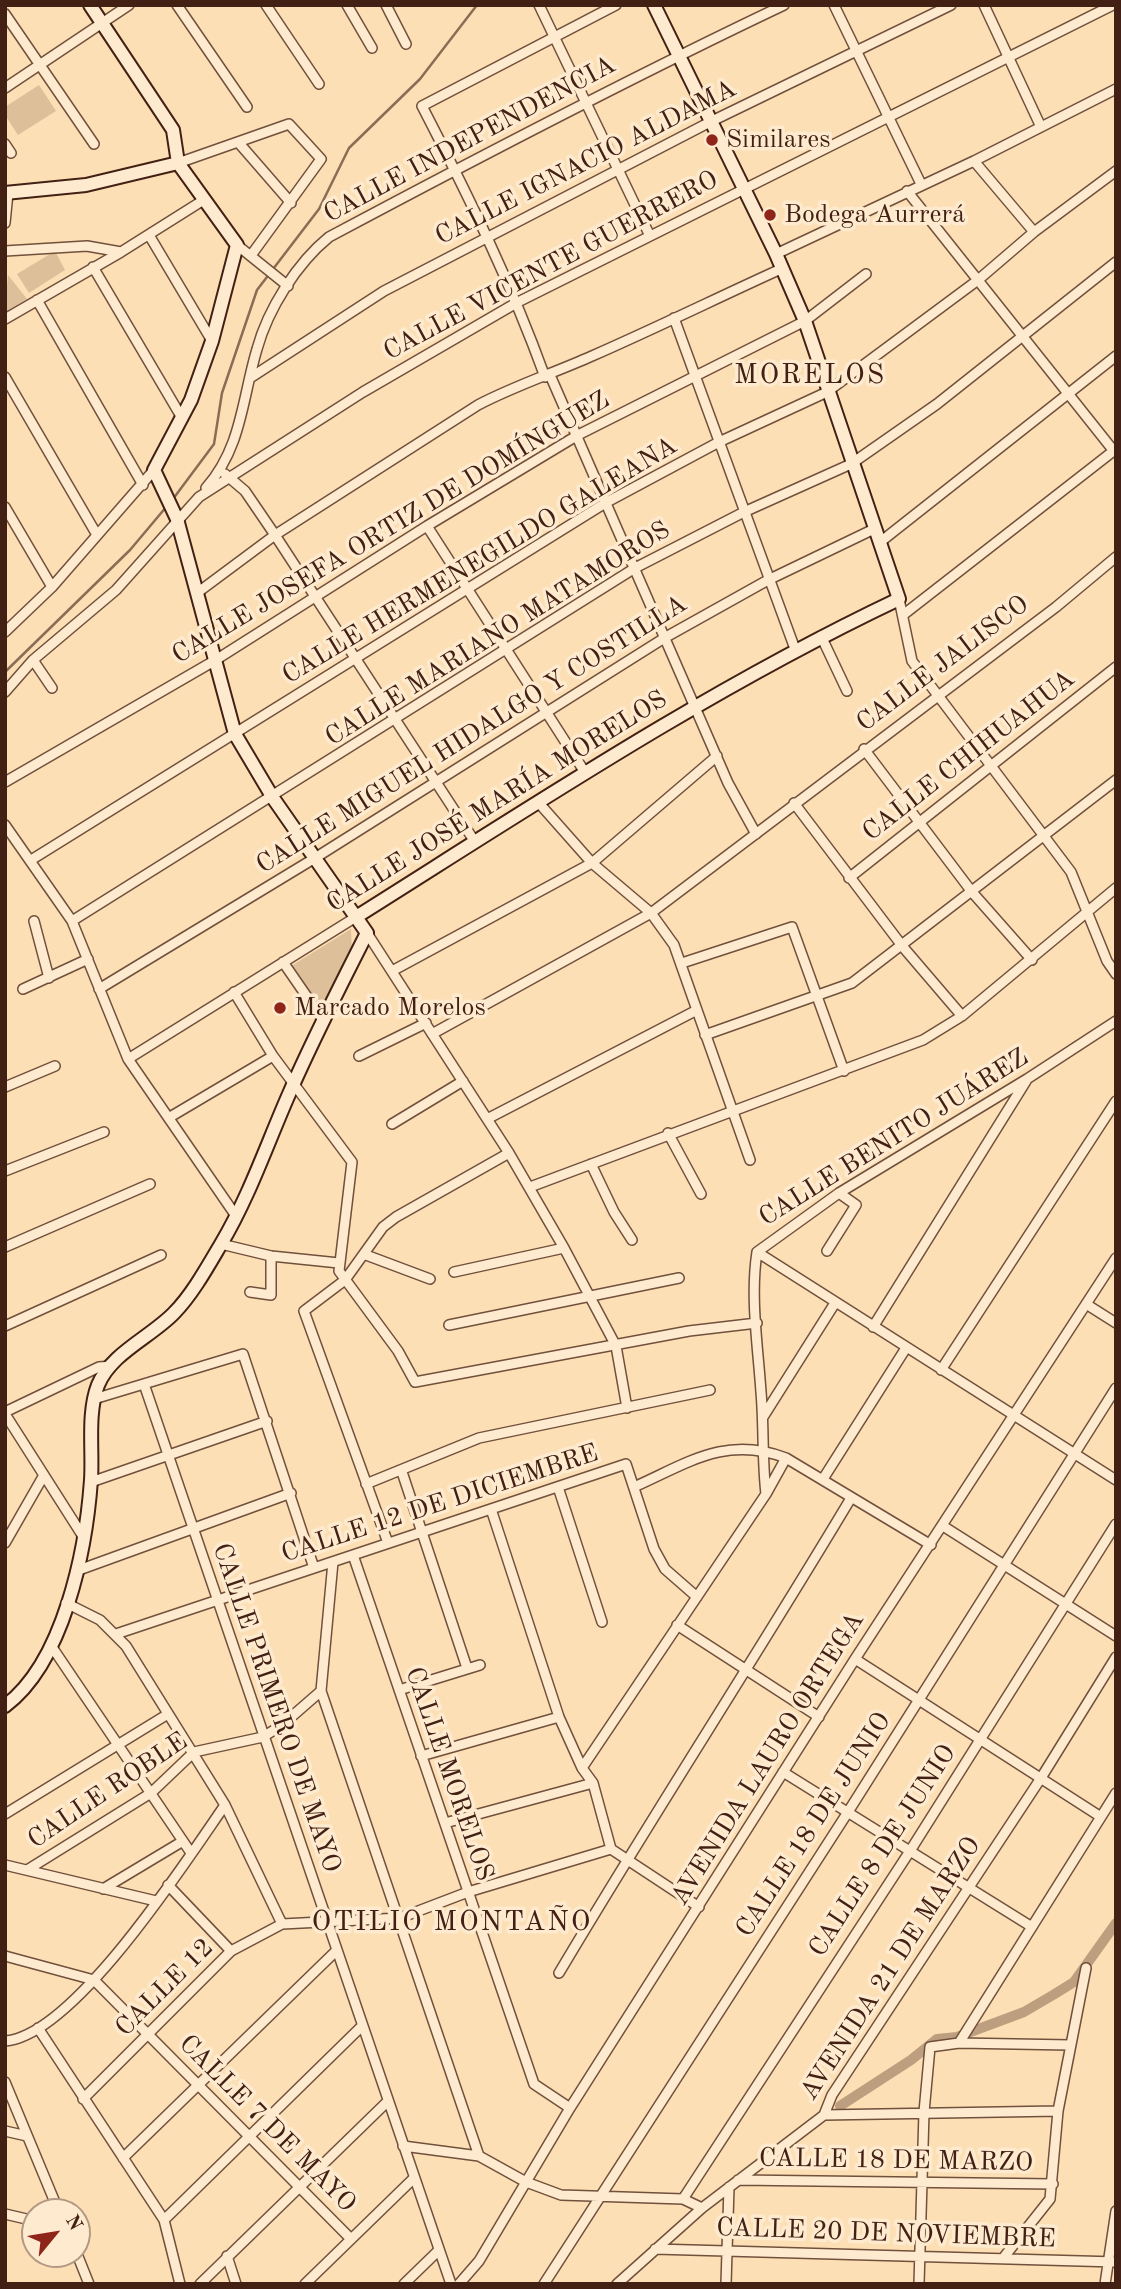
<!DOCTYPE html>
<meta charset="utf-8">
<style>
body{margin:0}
#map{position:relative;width:1121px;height:2289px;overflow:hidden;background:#fcdfb5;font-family:"Old Standard TT",serif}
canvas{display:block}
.frame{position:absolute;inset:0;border:7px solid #432014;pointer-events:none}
.north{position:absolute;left:21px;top:2198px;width:70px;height:70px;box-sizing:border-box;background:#fdeacf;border:2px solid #b39984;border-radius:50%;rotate:60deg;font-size:19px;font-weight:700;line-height:28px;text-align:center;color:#432014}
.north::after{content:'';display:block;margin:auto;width:24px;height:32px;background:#8f2418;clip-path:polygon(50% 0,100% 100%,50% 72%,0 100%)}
</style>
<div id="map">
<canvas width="1121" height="2289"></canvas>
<div class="frame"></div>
<div class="north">N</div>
</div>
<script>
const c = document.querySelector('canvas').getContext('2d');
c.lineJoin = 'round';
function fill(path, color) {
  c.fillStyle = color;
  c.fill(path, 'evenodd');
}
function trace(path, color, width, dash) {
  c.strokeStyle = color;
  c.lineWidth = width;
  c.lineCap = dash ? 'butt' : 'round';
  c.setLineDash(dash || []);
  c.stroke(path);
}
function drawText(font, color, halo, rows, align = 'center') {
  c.font = font + ' "Old Standard TT",serif';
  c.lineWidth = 7;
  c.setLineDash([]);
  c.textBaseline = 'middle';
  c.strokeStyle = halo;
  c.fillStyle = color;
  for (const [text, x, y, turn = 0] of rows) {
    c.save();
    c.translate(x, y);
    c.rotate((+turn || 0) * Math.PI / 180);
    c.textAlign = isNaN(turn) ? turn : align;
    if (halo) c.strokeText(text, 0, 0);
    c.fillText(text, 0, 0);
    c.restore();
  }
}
const green = new Path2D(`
 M39,85L56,111L18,135L5,115V107Z
 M55,251L65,270L29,293L17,274Z
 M8,275L27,299L5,312Z
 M351,929L352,952L320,1010L291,966Z`);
const stream = new Path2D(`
 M173,499L214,444L222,393L257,290L319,209L349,148L420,79L477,5
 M5,672L130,550L167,506`);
const canal = new Path2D(`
 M840,2106L911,2060L937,2039L957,2037L1024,2012L1053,1995L1074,1982L1116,1923`);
const street = new Path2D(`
 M177,5L247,107
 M266,5L319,84
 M347,5L372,48
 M386,5L406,44
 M539,5L649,234
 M834,5L921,184
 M984,5L1041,127
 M5,14L94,144
 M5,88L129,5
 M238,142L291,203
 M5,144L11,153
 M974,161L1034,232
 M178,163L289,124L321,159L252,254
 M907,191L1113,450
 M5,223L8,193
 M149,235L212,341
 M237,245L288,286
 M5,251L87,246L121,252
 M776,254L974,161L1116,89
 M93,267L182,418
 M37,300L143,485
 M674,318L795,649
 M5,319L121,252L202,201
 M550,375L728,783L756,834
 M5,377L97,535
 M545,377C511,283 468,195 422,106L616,5
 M250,378L384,291L712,121L951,5
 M225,474L245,491L275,535L475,842
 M206,488C242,447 242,399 257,349C268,309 297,263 329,237C479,157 630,78 784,5
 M5,507L52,587
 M427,526L586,774
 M879,543L1116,356
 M197,593L275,535L478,405C514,386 554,373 592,356C656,328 719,297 783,268
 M899,599L912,661L1071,872L1107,961L1116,974
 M903,615L1116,449
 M5,632L52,587L154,470
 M821,636L847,691
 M33,660L52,688
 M5,692L33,660L116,590L199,497L363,392L518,302L1113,5
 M864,749L972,892L1032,960
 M5,782L214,661L427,526L578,435L805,321L866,274
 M538,802L592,863L651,913L674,945L750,1160
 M794,803L903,947L962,1016
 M5,825L72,921L128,1059L236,1216
 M31,860L607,502L719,442L827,392L978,280L1034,232L1116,171
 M849,878L1116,667
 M34,921L49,978
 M72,921L635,568L744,512L851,464L937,404L1116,262
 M367,933L509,1153L564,1248L616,1346L627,1408
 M283,962L323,1020
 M682,963L792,927L844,1071
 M392,971L592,863L717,756
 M23,989L88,959
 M99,989L315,858L666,637L768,580L874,529
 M234,992L273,1056L352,1162L339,1271L398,1351L415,1382L689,1331L757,1323
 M432,1034L651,913L1056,607L1116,557
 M705,1035L852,983L1116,780
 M359,1056L426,1023
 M128,1059L356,917
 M5,1087L55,1066
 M170,1117L273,1056
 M487,1119L697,1010
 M392,1124L463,1081
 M668,1133L701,1194
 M591,1164L614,1212L632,1240
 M5,1171L104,1132
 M530,1187L923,1040L962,1016L1116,888
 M221,1244L271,1256L339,1263
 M5,1247L150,1184
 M827,1251L856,1205L839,1193
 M757,1252L1116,1480
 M366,1255L430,1279
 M454,1272L564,1248
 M250,1292L271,1295V1256
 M1086,1304L1116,1323
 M449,1325L679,1278
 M5,1326L161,1255
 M873,1327L1026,1081
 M941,1370L1116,1101
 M144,1384L451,2284
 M94,1399L243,1354L314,1568
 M5,1412L99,1367L112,1366
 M5,1414L84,1538
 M763,1417L835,1303
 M402,1472L467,1668
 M823,1479L906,1348
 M91,1482L267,1421
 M366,1484L479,1438L710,1390
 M558,1487L602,1622
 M634,1487C688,1463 726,1435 786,1458L931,1545
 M766,1494C762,1460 764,1426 761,1392C758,1347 750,1297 757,1252L839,1193L1027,1079L1116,1021
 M491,1509L559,1717L582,1768L593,1783L611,1849L699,1907
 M943,1526L1116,1636
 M5,1543L44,1475
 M388,1543L304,1311L345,1280L383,1227L396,1217L509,1153
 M353,1555L534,2084L570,2108
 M333,1562L321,1691L479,2156
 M76,1571L291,1493
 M66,1603L100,1620L126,1646L225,1805L282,1924
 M677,1625L819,1717
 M116,1634L626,1464L654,1549L665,1569L697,1597
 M52,1647L191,1853
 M855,1659L1101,1817
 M399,1690L480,1665
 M421,1756L559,1717
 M582,1768L766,1494L786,1458
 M783,1772L1032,1927
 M5,1814L168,1714
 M445,1823L593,1783
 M5,1865L156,1901
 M27,1870L151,1793L194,1752L263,1737L282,1725L321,1691
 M168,1885L231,1951
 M103,1889L183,1841
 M5,1956L94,1980L351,2239
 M559,1973C654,1813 756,1657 851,1498
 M38,2028L164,2220L180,2284
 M5,2041C74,2036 186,1861 225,1805
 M959,2043L1116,1793
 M5,2082L59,2212
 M83,2099L231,1951L282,1924L400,1918L468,1892L611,1849
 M824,2115L1058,2111
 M5,2131L27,2136
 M403,2146L479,2156L526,2182L561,2195L683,2199L702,2208
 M123,2158L336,1951
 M738,2180L1053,2184
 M683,2199L910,1851L1116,1524
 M5,2214L35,2221
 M164,2220L362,2026
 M655,2249L1116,2262
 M77,2254L89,2284
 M227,2256L236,2284
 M1004,2257L1050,2199L1058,2111L1086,1968
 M200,2284L388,2101
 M305,2284L414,2178
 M404,2284L439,2250
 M459,2284L479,2261L570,2108L855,1659L1116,1258
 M544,2284L848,1812L1116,1388
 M617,2284L702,2208L824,2115L832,2095L1041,1778L1116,1657
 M726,2284L729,2187
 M919,2284L924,2112L930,2047L959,2043L1070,2045
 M1105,2284L1116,2211`);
const secondary = new Path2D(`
 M5,193L86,185L178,163
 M356,917C534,805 709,689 899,599L805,321L776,254L654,5
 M5,1706C64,1662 86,1550 91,1480C93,1451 87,1413 98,1385C111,1353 151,1337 174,1313C192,1295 208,1266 221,1244C249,1197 267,1144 289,1094C313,1039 340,986 367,933L273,798L235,734L177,519L154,470L191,400L212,341L237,245L178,163L173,130L90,5`);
const markers = [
 [712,140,7,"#8f2418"],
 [770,215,7,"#8f2418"],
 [280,1008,7,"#8f2418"]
];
const streetNames = [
 ["CALLE INDEPENDENCIA",470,140,-28],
 ["CALLE IGNACIO ALDAMA",586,163,-27],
 ["CALLE VICENTE GUERRERO",551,266,-28],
 ["CALLE JOSEFA ORTIZ DE DOMÍNGUEZ",391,528,-31],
 ["CALLE HERMENEGILDO GALEANA",480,561,-31],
 ["CALLE MARIANO MATAMOROS",498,634,-32],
 ["CALLE JALISCO",943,664,-37],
 ["CALLE MIGUEL HIDALGO Y COSTILLA",472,735,-32],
 ["CALLE CHIHUAHUA",969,756,-38],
 ["CALLE JOSÉ MARÍA MORELOS",497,802,-32],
 ["CALLE BENITO JUÁREZ",894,1138,-32],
 ["CALLE 12 DE DICIEMBRE",440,1504,-18],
 ["CALLE PRIMERO DE MAYO",276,1708,71],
 ["AVENIDA LAURO ORTEGA",768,1759,-58],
 ["CALLE MORELOS",449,1774,71],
 ["CALLE ROBLE",108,1791,-34],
 ["CALLE 18 DE JUNIO",814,1825,-57],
 ["CALLE 8 DE JUNIO",883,1851,-57],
 ["AVENIDA 21 DE MARZO",891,1969,-57],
 ["CALLE 12",165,1988,-45],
 ["CALLE 7 DE MAYO",267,2124,45],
 ["CALLE 18 DE MARZO",896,2161,1],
 ["CALLE 20 DE NOVIEMBRE",886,2234,2]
];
const poiNames = [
 ["Similares",726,140],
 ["Bodega Aurrerá",784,215],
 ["Marcado Morelos",294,1008]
];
const neighbourhoodNames = [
 ["MORELOS",810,376],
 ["OTILIO MONTAÑO",452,1923]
];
fill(green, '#ddbf9a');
trace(stream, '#8c6c54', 2.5);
trace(canal, '#bd9e7e', 10);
trace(street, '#71503c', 12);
trace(secondary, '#432014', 16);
trace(street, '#fdeacf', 9);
trace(secondary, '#fdeacf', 12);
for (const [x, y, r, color] of markers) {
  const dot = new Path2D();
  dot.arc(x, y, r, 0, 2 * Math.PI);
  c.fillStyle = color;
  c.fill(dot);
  trace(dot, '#fdeacf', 2.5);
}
drawText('26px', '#432014', '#fdeacf', streetNames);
drawText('26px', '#432014', '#fdeacf', poiNames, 'left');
c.letterSpacing = '2px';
drawText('28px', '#432014', '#fdeacf', neighbourhoodNames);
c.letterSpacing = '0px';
</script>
